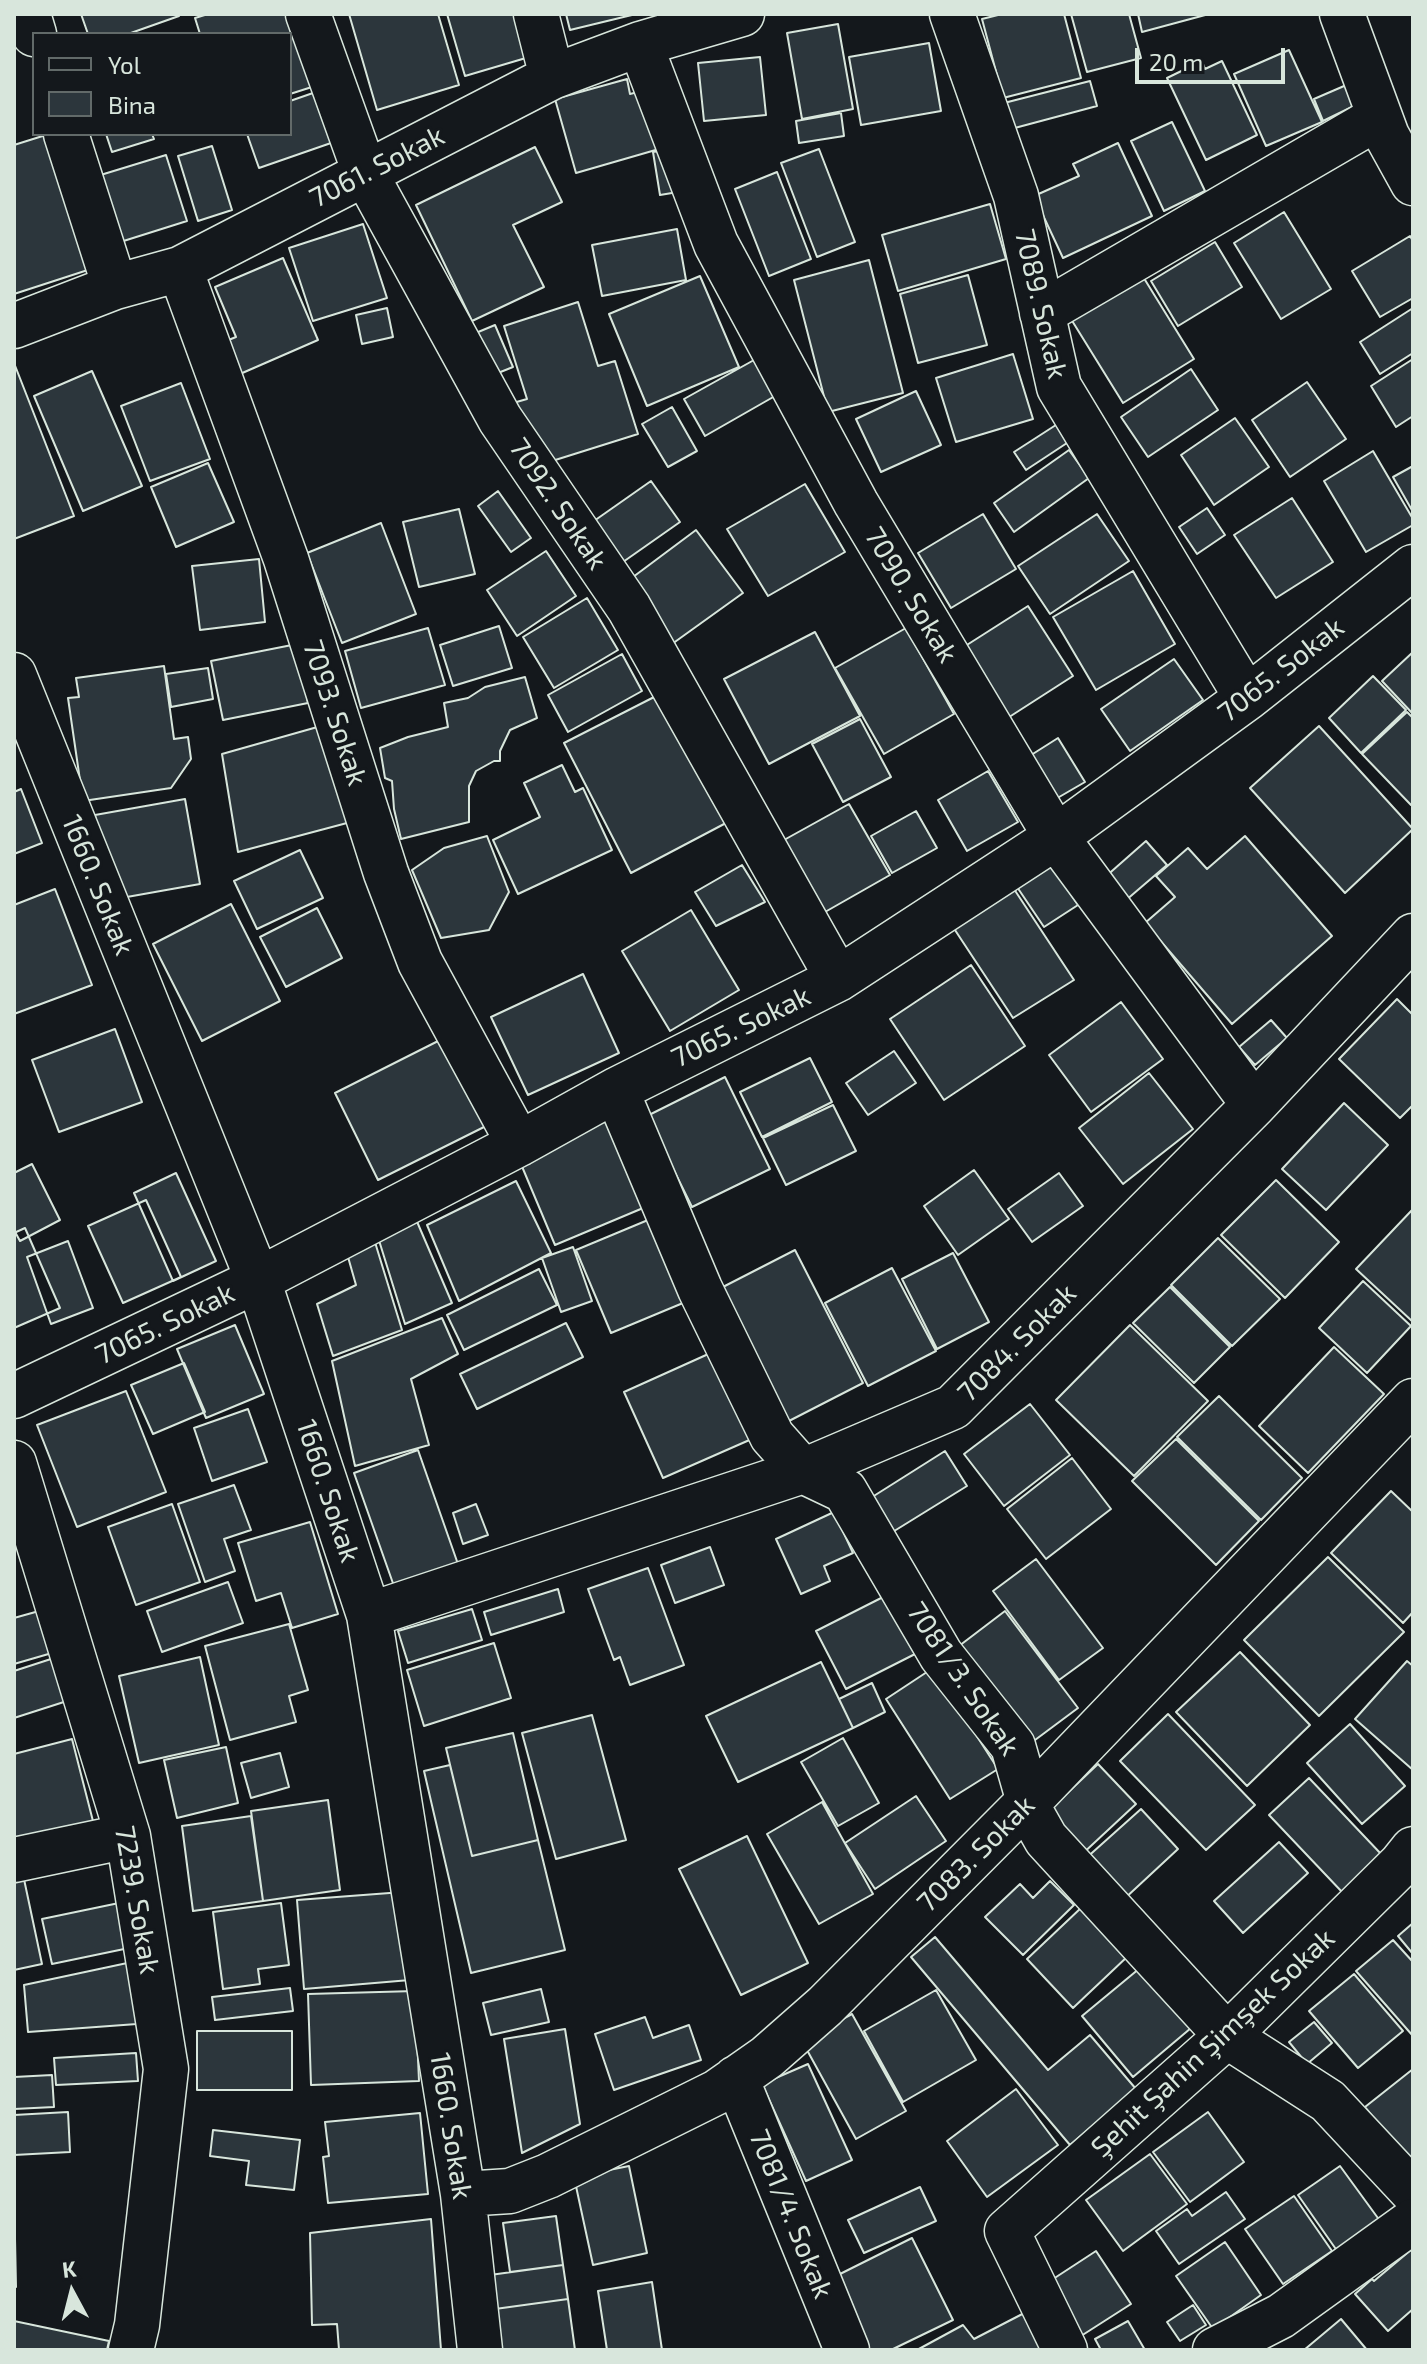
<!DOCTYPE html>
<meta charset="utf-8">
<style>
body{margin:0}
#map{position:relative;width:1427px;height:2364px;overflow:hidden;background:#14181c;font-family:"Exo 2",sans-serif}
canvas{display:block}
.frame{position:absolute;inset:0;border:16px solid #d8e6dc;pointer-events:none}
.legend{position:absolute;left:32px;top:32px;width:260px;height:104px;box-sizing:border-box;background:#14181c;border:2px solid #626a69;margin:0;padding:10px 14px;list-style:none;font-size:24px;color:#d8e6dc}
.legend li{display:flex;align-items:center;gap:16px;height:40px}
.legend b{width:40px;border:2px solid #626a69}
.north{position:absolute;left:32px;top:2252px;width:80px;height:80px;-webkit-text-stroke:6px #14181c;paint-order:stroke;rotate:353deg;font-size:22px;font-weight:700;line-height:32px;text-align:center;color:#d8e6dc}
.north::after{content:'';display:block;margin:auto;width:28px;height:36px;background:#d8e6dc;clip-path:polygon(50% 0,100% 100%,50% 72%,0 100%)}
.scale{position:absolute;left:1135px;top:48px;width:150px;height:36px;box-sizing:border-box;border:4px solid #d8e6dc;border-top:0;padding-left:10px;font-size:24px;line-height:28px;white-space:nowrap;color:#d8e6dc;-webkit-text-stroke:6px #14181c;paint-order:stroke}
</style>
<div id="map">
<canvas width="1427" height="2364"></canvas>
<div class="frame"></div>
<ul class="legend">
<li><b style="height:10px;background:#14181c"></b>Yol</li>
<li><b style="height:22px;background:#2c363c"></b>Bina</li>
</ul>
<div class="north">K</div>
<div class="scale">20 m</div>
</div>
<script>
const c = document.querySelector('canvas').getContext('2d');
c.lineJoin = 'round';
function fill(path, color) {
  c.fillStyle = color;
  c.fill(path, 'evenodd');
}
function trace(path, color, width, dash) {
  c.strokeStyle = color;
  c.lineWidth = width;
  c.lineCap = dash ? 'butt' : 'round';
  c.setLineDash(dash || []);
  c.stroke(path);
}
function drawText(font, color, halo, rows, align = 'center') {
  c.font = font + ' "Exo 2",sans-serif';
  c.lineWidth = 6;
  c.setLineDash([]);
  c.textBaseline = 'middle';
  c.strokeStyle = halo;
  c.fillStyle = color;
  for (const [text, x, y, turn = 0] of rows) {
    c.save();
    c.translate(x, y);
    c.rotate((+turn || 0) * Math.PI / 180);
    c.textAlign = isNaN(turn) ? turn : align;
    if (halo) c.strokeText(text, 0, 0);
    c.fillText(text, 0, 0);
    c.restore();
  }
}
const building = new Path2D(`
 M81,14H178L179,16L128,34H88Z
 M208,14H293L315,86L290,94V34H200L195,18Z
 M349,14H438L459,85L377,110Z
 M447,14H524L536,55L465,76Z
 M566,14H636L570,30Z
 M1002,14H1064L1081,78L1003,98L982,19Z
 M1071,14H1129L1141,58L1087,72Z
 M1138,14H1209L1142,32Z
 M838,24L853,109L802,119L787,33Z
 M929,43L941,111L861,125L849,57Z
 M1289,50L1322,122L1266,146L1234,74Z
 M760,57L766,115L704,121L698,63Z
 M1202,61L1205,69L1222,61L1257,135L1206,160L1167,78Z
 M627,79L630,94L650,89L666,147L576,173L555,99Z
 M1090,81L1097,106L1011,129L1004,103Z
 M1351,83L1360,103L1323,121L1314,99Z
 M313,93L331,143L259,168L247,134H290V101Z
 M841,113L844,136L799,143L796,121Z
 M1172,122L1205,191L1164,211L1131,141Z
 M49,134L94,268L14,294V145Z
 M106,134H152L154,139L112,152Z
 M1118,143L1152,216L1063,258L1034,196L1079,176L1073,164Z
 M212,146L232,210L198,221L178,156Z
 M535,147L562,202L513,225L544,287L472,321L416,205Z
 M677,148L684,191L660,195L653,152Z
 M819,149L855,242L817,257L781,163Z
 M166,155L187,221L114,244L94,177Z
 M777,172L811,259L769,276L735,189Z
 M990,204L1006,259L898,291L882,235Z
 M1284,212L1331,289L1281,319L1234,243Z
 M363,224L387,298L313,321L289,248Z
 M677,229L686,280L602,296L592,245Z
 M1410,236L1413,241V298L1380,317L1352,271Z
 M1215,242L1242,287L1178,326L1151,281Z
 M283,258L318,340L240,374L226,341L236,337L215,287Z
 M869,260L903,393L828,412L794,280Z
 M1137,267L1194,359L1123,403L1066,311Z
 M968,275L987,345L918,363L900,294Z
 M700,276L739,367L647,406L609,314Z
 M578,302L598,366L615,361L638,434L533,467L513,403L527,399L504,326Z
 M387,308L393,337L362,344L356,315Z
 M1413,308V353L1380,374L1360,342Z
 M495,325L513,367L488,377L471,335Z
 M1013,354L1033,419L956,442L936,378Z
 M1413,359V416L1396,427L1371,386Z
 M754,360L775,396L705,436L684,399Z
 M14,363L74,516L14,539Z
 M1191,369L1218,410L1148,457L1121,417Z
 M92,371L142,486L83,511L34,396Z
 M1307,382L1346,439L1290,477L1252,420Z
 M181,383L210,459L150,481L121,406Z
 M916,391L941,445L881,472L856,419Z
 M672,407L697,451L668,467L642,424Z
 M1235,418L1269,467L1214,505L1181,455Z
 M1059,423L1070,441L1026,470L1014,452Z
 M1069,450L1089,478L1014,532L994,503Z
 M1373,451L1413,519V525L1366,552L1324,481Z
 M208,463L234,522L176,547L151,487Z
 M1413,466V512L1393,477Z
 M651,481L680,522L613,569L584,528Z
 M805,484L845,552L768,596L727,529Z
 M498,491L531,538L511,552L478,506Z
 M1292,498L1333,562L1276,598L1234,535Z
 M1207,508L1225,535L1197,554L1179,527Z
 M459,509L475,574L419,587L403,522Z
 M983,514L1016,569L951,608L918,553Z
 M1097,514L1129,561L1050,614L1018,566Z
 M381,523L416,614L342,643L307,553Z
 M696,530L743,593L672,644L625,583Z
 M546,551L576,596L517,636L487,590Z
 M259,559L265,622L200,630L192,566Z
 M1133,571L1175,644L1096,690L1053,617Z
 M587,598L618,650L554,688L523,637Z
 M1028,606L1073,676L1003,721L959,650Z
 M499,626L512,668L453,686L440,645Z
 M428,628L445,685L361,708L345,651Z
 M906,628L954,714L884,754L835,668Z
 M815,632L860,716L769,764L724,679Z
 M297,644L308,703L223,720L211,661Z
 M1413,652V714L1382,681Z
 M622,654L642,691L568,732L548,695Z
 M1174,659L1203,700L1130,751L1101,709Z
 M164,666L174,739L188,737L191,759L171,788L83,801L68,698L79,697L76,678Z
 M208,668L213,699L171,707L166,674Z
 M1373,676L1406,710L1361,753L1329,718Z
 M525,677L537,718L510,730L500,751V761H494L476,771L469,786V822L401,839L394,809L392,781L385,778L380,748L408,737L448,727L444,703L468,698L485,687Z
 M660,694L726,823L631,873L564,743Z
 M1407,712L1413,718V803L1411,805L1362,754Z
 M860,719L891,777L843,802L812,744Z
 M328,724L347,823L238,852L222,754Z
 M1319,726L1413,829L1345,893L1250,788Z
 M1058,738L1085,782L1054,800L1028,757Z
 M562,765L575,792L583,788L612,850L518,894L493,840L540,817L524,783Z
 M988,771L1018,822L967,851L938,800Z
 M21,789L42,843L14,854V792Z
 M185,799L200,884L110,900L95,815Z
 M849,804L890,875L825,912L784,840Z
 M916,811L937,848L892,873L871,836Z
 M487,836L509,892L489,930L441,938L412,870L444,848Z
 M1245,836L1332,936L1232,1024L1145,923L1175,897L1156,876L1188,848L1207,869Z
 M1146,841L1167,865L1125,901L1104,878Z
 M300,850L323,898L257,929L234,881Z
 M1049,862L1078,905L1044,927L1015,884Z
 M742,865L765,902L716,926L695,892Z
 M1012,886L1074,980L1013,1018L951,924Z
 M55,889L92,985L14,1014V905Z
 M231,904L280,1001L202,1041L153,944Z
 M317,908L342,958L286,987L260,937Z
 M691,910L739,990L670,1031L622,951Z
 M971,965L1025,1046L944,1100L890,1019Z
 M583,974L619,1053L528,1095L491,1017Z
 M1397,999L1413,1015V1105L1400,1118L1339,1059Z
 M1121,1002L1163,1059L1091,1112L1049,1055Z
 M1271,1020L1287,1038L1255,1065L1239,1047Z
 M115,1029L142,1102L59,1132L32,1060Z
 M454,1033L498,1120L378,1180L335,1093Z
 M894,1051L916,1083L868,1115L846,1083Z
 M810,1058L832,1102L762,1137L740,1092Z
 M1149,1073L1193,1129L1123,1184L1079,1128Z
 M725,1077L770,1169L692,1207L647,1116Z
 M1344,1103L1388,1145L1326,1210L1282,1169Z
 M833,1105L856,1151L786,1185L763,1138Z
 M619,1115L655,1203L555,1245L518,1157Z
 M32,1164L60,1220L20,1241L14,1230V1173Z
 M974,1170L1009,1219L958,1255L924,1206Z
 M176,1173L216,1261L173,1281L134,1193Z
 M1059,1173L1083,1206L1032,1242L1008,1209Z
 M1276,1180L1339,1242L1285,1298L1221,1235Z
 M516,1181L551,1253L459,1301L427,1225Z
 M146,1200L181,1277L123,1303L88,1226Z
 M1413,1209V1322L1356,1269Z
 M415,1217L452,1303L405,1324L377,1234Z
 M648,1220L683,1303L611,1333L576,1250Z
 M25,1228L60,1308L14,1328V1233Z
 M1218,1238L1280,1299L1232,1346L1171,1285Z
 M374,1239L402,1330L333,1356L317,1304L356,1285L346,1250Z
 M68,1241L93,1308L51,1324L27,1257Z
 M573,1247L592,1301L561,1312L542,1258Z
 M795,1250L863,1383L787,1422L719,1289Z
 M953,1253L989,1322L937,1349L902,1279Z
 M892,1268L936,1351L868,1386L825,1303Z
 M539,1269L557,1305L464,1350L447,1315Z
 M1363,1281L1411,1326L1367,1373L1319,1328Z
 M1170,1287L1230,1347L1194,1383L1133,1323Z
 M442,1318L458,1354L411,1379L429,1445L355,1466L332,1361Z
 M566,1323L583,1357L477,1409L460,1374Z
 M235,1325L264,1394L206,1418L177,1349Z
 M1130,1325L1208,1401L1134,1476L1056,1400Z
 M1334,1347L1384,1394L1308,1473L1259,1426Z
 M715,1351L754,1438L663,1478L624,1392Z
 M184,1363L205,1412L153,1434L131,1385Z
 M126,1391L166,1492L77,1527L37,1425Z
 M1219,1396L1302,1478L1261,1520L1177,1437Z
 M1030,1404L1070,1455L1004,1506L964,1454Z
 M248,1409L267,1462L212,1481L194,1428Z
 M1176,1439L1259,1521L1216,1565L1132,1481Z
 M418,1450L459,1567L395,1589L354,1473Z
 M945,1451L967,1486L891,1533L869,1499Z
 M1072,1458L1111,1509L1046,1559L1007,1509Z
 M234,1485L251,1530L224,1539L235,1571L205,1582L178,1504Z
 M1391,1491L1413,1512V1612L1403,1623L1331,1553Z
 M172,1504L200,1582L136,1605L108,1527Z
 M476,1504L488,1535L463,1544L453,1513Z
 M834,1512L853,1553L824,1566L830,1581L801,1594L776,1539Z
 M310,1522L338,1614L292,1628L281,1593L256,1601L238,1543Z
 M710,1547L724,1585L675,1603L661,1565Z
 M1328,1557L1404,1632L1319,1716L1244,1640Z
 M1036,1559L1103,1648L1059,1680L993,1591Z
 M648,1568L684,1665L630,1685L620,1657L614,1660L588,1589Z
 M228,1582L243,1623L162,1652L147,1611Z
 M558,1589L564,1612L491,1635L484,1612Z
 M889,1594L919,1652L846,1689L816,1631Z
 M472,1609L482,1640L408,1663L398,1631Z
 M39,1611L52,1653L14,1664V1618Z
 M1005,1611L1078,1708L1031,1743L959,1646Z
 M289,1624L308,1690L289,1696L296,1722L230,1740L205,1646Z
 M494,1643L511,1698L424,1726L407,1670Z
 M1240,1652L1310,1725L1247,1786L1176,1712Z
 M200,1657L219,1745L139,1763L119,1676Z
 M54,1658L67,1701L14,1718V1671Z
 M1407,1661L1413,1666V1770L1355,1719Z
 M821,1662L853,1728L738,1782L706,1716Z
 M933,1668L998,1769L950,1799L886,1699Z
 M872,1683L885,1712L853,1728L839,1699Z
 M1168,1714L1255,1805L1206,1850L1120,1761Z
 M592,1715L626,1840L556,1859L522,1733Z
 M1350,1724L1405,1786L1362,1824L1307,1763Z
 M513,1733L538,1840L472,1856L446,1748Z
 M843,1738L879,1803L838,1826L801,1762Z
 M72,1739L95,1829L14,1850V1754Z
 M226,1747L238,1803L177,1818L164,1760Z
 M280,1753L289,1787L251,1798L241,1763Z
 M1098,1764L1136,1804L1079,1857L1042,1817Z
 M450,1765L472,1856L538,1840L565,1950L471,1973L424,1771Z
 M1309,1778L1382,1855L1343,1893L1269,1815Z
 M916,1796L946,1841L875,1889L845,1843Z
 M328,1800L340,1890L263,1901L251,1811Z
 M822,1802L873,1894L819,1924L767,1834Z
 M1141,1809L1178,1849L1122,1901L1084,1860Z
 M251,1816L263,1901L193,1911L182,1826Z
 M747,1836L808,1963L741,1995L679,1869Z
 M1279,1842L1308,1873L1243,1933L1214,1901Z
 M21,1865L42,1964L14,1970V1867Z
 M1050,1881L1074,1905L1023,1955L985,1917L1020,1884L1033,1898Z
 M403,1892L410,1980L304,1989L297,1900Z
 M119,1903L129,1948L52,1964L42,1919Z
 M281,1903L289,1965L258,1969L260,1984L223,1989L213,1912Z
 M1082,1907L1128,1956L1073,2008L1027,1959Z
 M1413,1923V1954L1398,1936Z
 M935,1937L1048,2070L1090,2035L1136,2089L1070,2145L911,1957Z
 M1393,1940L1413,1962V2036L1356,1971Z
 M132,1962L137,2024L28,2032L24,1985Z
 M1140,1968L1191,2028L1133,2077L1082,2016Z
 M1354,1974L1403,2031L1358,2068L1309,2011Z
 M290,1988L293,2011L215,2020L212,1997Z
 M541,1989L549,2022L491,2035L483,2003Z
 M936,1990L976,2060L903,2102L864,2031Z
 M415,1991L419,2081L311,2085L308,1994Z
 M852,2014L906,2111L856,2139L802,2041Z
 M645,2017L653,2038L689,2025L701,2060L614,2090L595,2034Z
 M1314,2022L1332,2043L1307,2064L1289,2042Z
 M565,2029L580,2124L522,2153L504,2039Z
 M197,2031H292V2090H197Z
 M136,2053L138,2081L56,2085L54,2058Z
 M808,2064L852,2160L806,2181L762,2084Z
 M1413,2069V2167L1365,2107Z
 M52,2075L54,2107L14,2109V2077Z
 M1016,2089L1058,2145L987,2197L947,2141Z
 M68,2112L70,2152L14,2155V2115Z
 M1208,2112L1244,2162L1190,2202L1153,2152Z
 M420,2113L428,2194L328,2203L323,2157L329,2156L325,2122Z
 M213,2130L300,2140L294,2190L246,2185L249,2161L210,2156Z
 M1150,2154L1187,2204L1123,2251L1086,2200Z
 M629,2166L647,2253L593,2265L574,2177Z
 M1340,2166L1383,2225L1340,2255L1298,2195Z
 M920,2187L936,2221L864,2253L848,2220Z
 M14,2190L16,2287H14Z
 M1226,2192L1245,2219L1179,2264L1156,2231L1187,2209L1192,2216Z
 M1294,2196L1332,2251L1283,2284L1245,2229Z
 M556,2216L563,2265L510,2272L503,2223Z
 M431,2219L441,2350H339L337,2324L312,2325L310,2233Z
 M912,2238L953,2320L891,2350H870L834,2277Z
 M1225,2242L1261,2295L1213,2329L1176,2276Z
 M1412,2249L1413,2309L1388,2331L1355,2294L1372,2279L1374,2281Z
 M1096,2251L1131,2304L1081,2336L1047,2283Z
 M563,2265L568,2299L495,2309L490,2275Z
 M652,2282L662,2350H607L598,2291Z
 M568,2299L575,2350H500L495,2309Z
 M1193,2305L1206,2325L1180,2341L1167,2322Z
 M1032,2309L1056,2350H917L963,2325L974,2339Z
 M1341,2319L1367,2350H1304Z
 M14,2321L109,2341L107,2350H14Z
 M1128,2321L1145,2350H1101L1095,2339Z`);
const minor = new Path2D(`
 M28,14L34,34
 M308,14L365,173L500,419L629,608L838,979
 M536,14L552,77
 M952,14L1016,196L1059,387L1247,698
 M1342,14L1387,136L1413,183
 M640,44L716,244L856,503L1056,837L1254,1105
 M66,134L115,287
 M180,269L286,559L386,873L420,962L519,1144
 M1042,313L1379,117
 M14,326L115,287L180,269L552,77L640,44L742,14
 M14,675L258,1280L369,1615L463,2194L480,2350
 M616,1090L700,1289L772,1436L803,1471L845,1491L941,1655L1013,1746L1033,1816L1046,1839L1227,2036L1328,2101L1413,2192
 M14,1396L258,1280L519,1144L616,1090L838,979L1056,837L1247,698L1413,567
 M14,1463L128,1836L166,2069L137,2325L131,2350
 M369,1615L803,1471L953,1407L1254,1105L1413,936
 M14,1860L128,1836
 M736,2078L847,2350
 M463,2194L510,2191L548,2176L717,2092L767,2057L825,2006L1029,1801L1413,1401
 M1065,2350L1007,2231L1227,2036L1401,1864L1413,1849`);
const tertiary = new Path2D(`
 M1215,2350L1281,2316L1413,2221`);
const streetNames = [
 ["7061. Sokak",377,167,-27],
 ["7089. Sokak",1041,304,77],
 ["7092. Sokak",558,504,56],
 ["7090. Sokak",911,595,59],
 ["7065. Sokak",1281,670,-38],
 ["7093. Sokak",335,713,72],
 ["1660. Sokak",98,885,68],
 ["7065. Sokak",741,1027,-26],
 ["7065. Sokak",165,1324,-26],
 ["7084. Sokak",1017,1343,-45],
 ["1660. Sokak",328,1491,72],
 ["7081/3. Sokak",963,1679,56],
 ["7083. Sokak",976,1854,-45],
 ["7239. Sokak",137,1900,80],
 ["Şehit Şahin Şimşek Sokak",1213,2043,-43],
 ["1660. Sokak",451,2126,81],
 ["7081/4. Sokak",791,2214,68]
];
fill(building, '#2c363c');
trace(building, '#d8e6dc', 2);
trace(minor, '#d8e6dc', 47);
trace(tertiary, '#d8e6dc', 47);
trace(minor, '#14181c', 44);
trace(tertiary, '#14181c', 44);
drawText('28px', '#d8e6dc', '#14181c', streetNames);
</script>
